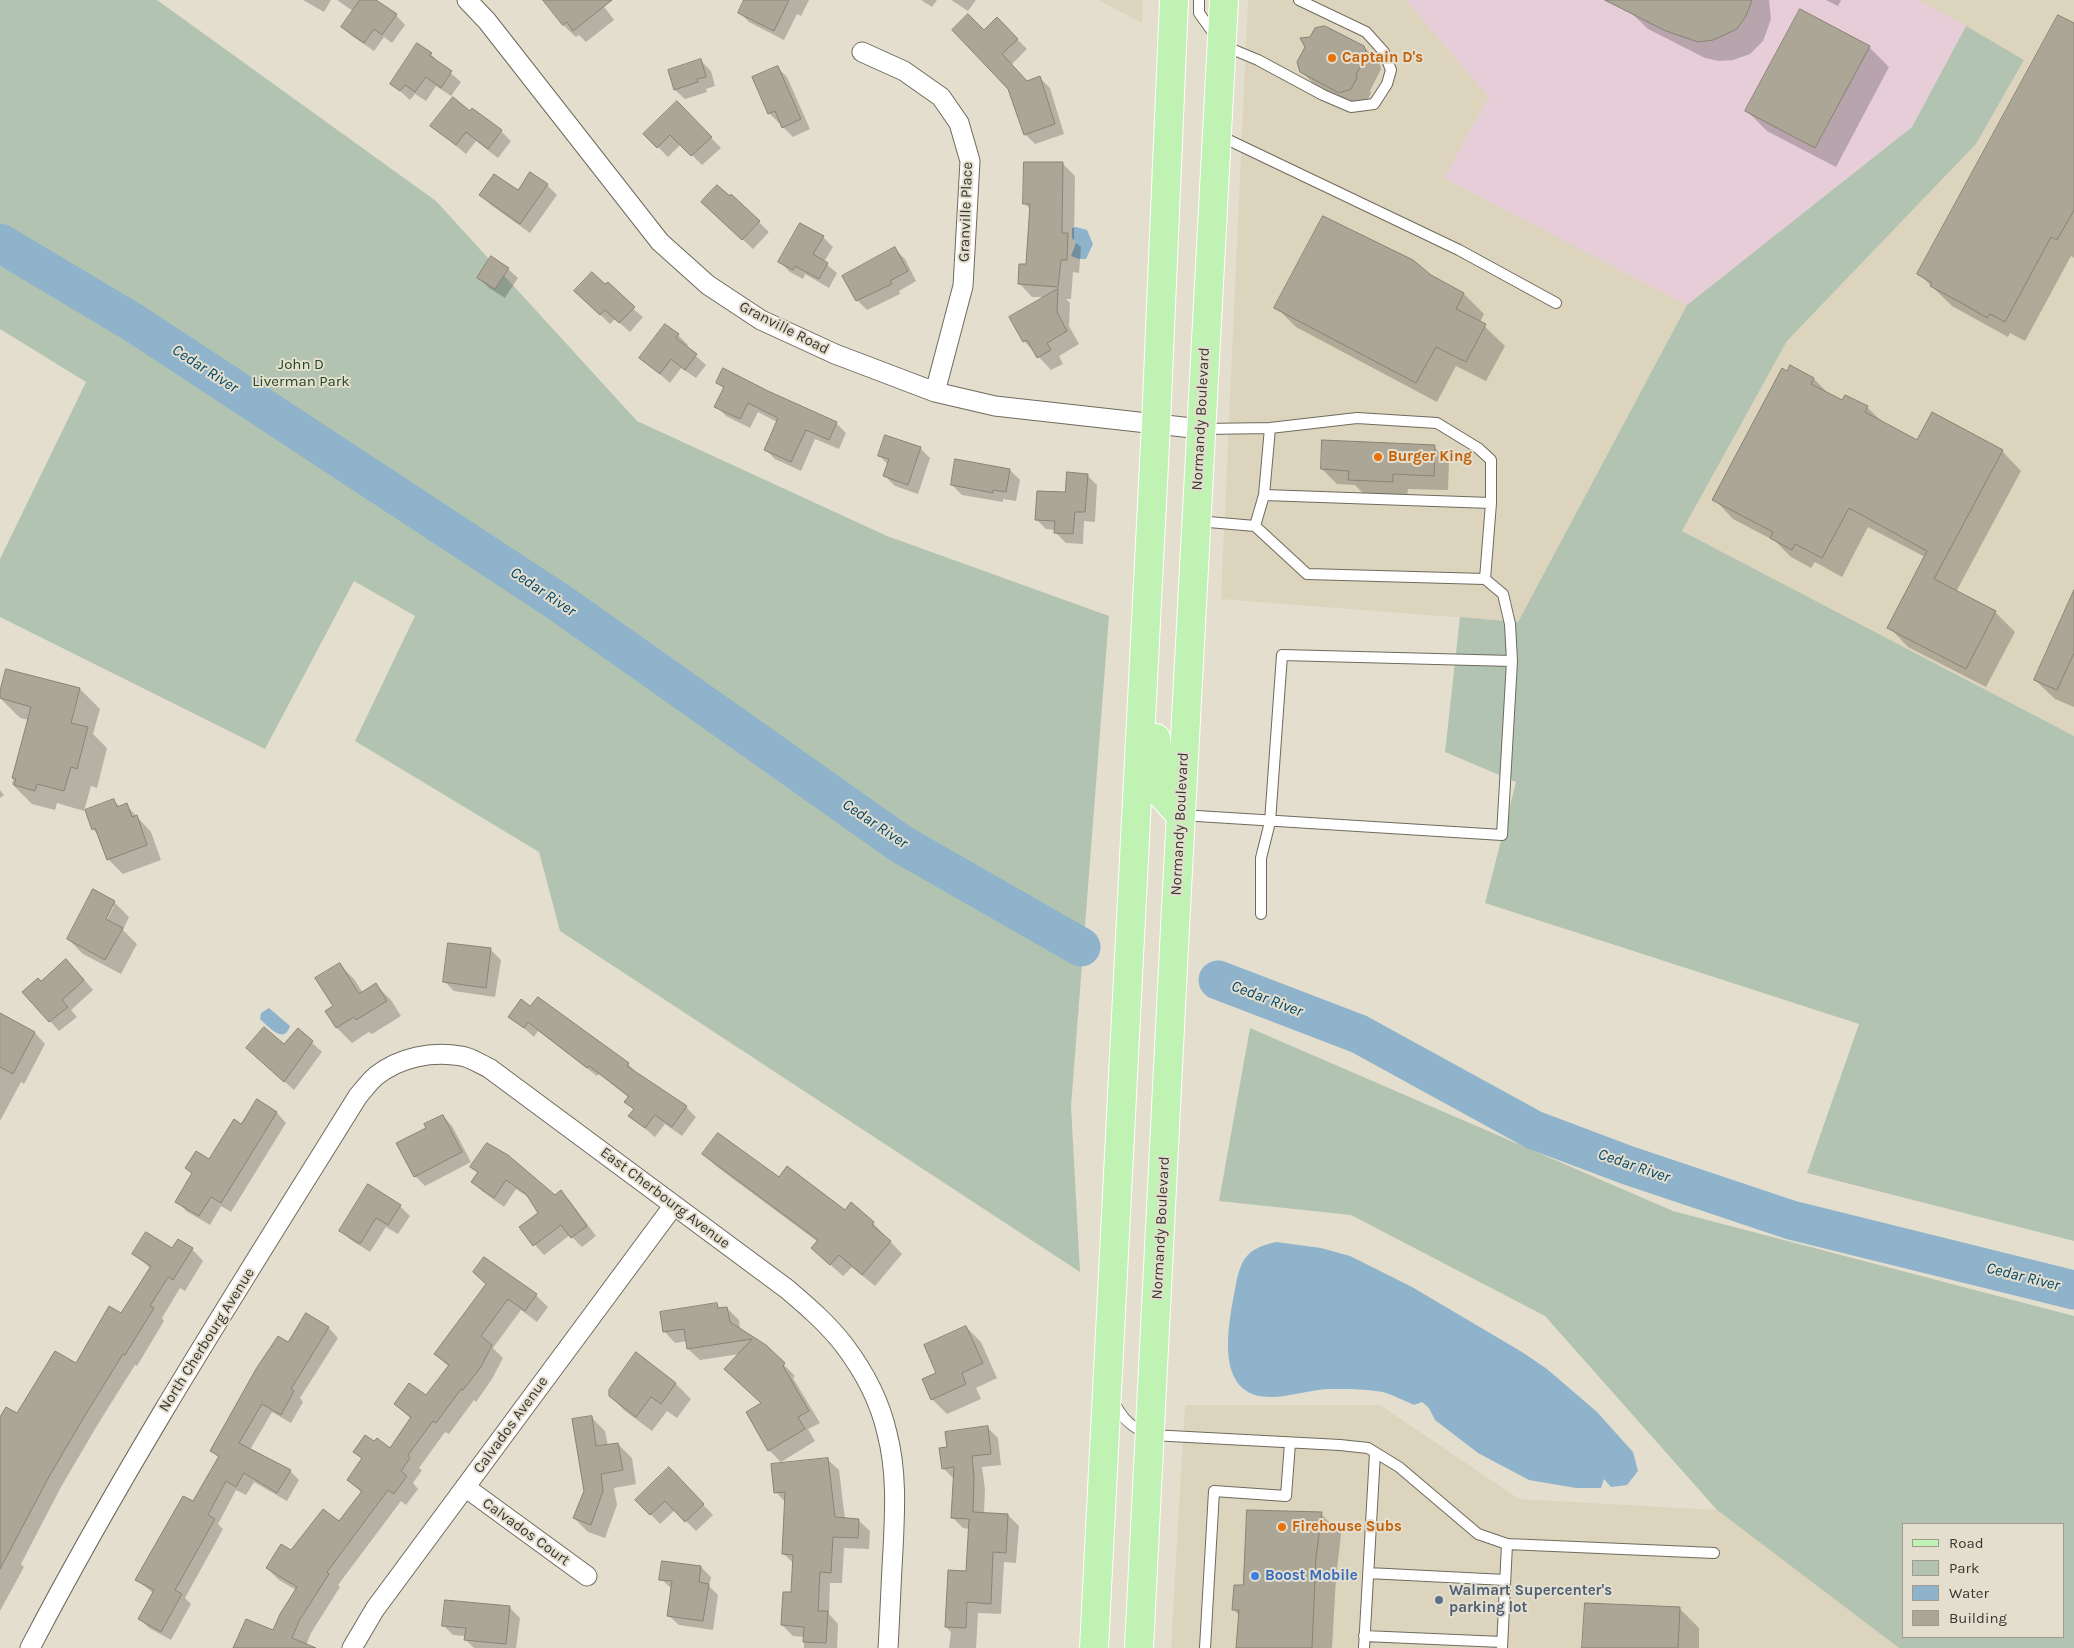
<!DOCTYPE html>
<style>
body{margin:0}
#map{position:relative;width:2074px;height:1648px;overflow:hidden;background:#e4decf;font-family:Karla,sans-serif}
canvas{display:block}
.legend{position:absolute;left:1902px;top:1523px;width:162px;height:115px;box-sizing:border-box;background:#e4decf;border:1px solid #9f9b8f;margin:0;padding:6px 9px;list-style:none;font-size:15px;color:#383630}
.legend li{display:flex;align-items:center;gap:10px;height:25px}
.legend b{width:25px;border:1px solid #9f9b8f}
</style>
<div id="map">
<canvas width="2074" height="1648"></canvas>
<ul class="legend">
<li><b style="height:6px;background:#bff2b3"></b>Road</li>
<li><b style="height:14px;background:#b2c4b1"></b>Park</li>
<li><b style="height:14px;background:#8fb3ca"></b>Water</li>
<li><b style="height:14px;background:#aca697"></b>Building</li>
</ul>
</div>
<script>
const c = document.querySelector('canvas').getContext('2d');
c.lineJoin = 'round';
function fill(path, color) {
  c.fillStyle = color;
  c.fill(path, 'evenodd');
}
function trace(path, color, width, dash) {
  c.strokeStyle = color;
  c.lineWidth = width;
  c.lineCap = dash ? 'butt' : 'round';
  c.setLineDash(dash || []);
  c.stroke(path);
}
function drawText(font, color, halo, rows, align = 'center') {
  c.font = font + ' Karla,sans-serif';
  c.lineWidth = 4;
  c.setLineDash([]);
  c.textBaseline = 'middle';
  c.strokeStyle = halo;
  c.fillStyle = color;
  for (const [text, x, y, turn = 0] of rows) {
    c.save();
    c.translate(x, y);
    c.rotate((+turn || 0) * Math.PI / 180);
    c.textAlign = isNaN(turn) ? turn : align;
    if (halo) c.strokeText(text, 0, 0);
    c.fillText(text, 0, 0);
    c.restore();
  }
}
const built = new Path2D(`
 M1098,0H1143L1142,23Z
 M1248,0H1406L1489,97L1445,178L1687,305L1518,622L1221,599Z
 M1918,0H2074V736L1682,531L1787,341L1976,144L2024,60Z
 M1185,1405H1380L1519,1499L1717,1510L1899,1648H1171Z`);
const education = new Path2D(`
 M1406,0H1918L1966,26L1912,127L1687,305L1444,178L1489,97Z`);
const green = new Path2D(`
 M0,0H157L436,201L637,421L887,536L1109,616L1071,1106L1080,1272L560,931L539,852L355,741L415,616L354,581L265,749L0,617V559L86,382L0,329Z
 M1966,26L2024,60L1976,144L1787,341L1682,531L2074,736V1241L1807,1173L1859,1024L1485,903L1516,782L1445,752L1460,617L1518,622L1687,305L1912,127Z
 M1250,1028L1673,1211L2074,1316V1648H1899L1717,1510L1545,1316L1351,1215L1219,1201ZM1903,1524H2063V1637H1903Z`);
const water = new Path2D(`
 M1076,227L1087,230L1093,244L1086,259H1079L1071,256L1076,243L1072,238V228Z
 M269,1008L290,1026C284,1045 269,1027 260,1019L261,1013Z
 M1276,1242L1321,1248L1350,1256L1412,1287L1522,1352L1547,1369L1597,1412L1633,1452L1638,1471L1627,1485L1611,1487L1604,1479L1601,1488H1576L1529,1480L1478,1453L1435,1420L1429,1408L1422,1402L1414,1405C1405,1401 1395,1396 1386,1393C1376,1389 1341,1389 1329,1389C1310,1390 1292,1396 1273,1397C1211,1399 1229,1322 1236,1284C1241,1257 1249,1248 1276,1242Z`);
const shadow = new Path2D(`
 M303,0H331L324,12Z
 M337,0H366L396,15L405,25L392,43L384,37L374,51L352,36L343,27L353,11Z
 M545,0H599L614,20L586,42L579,35L576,37L563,25Z
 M746,0H809L801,16L797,14L784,40L749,22L739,12Z
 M921,0H937L932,7Z
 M951,0H976L968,11Z
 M1618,0H1769L1771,19L1763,41L1750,54L1733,60L1719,61L1705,58L1648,29Z
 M1826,0H1841L1838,6Z
 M997,19L1027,49L1011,65L1027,82L1040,78L1050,88L1064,134L1035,144L1025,134L1009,88L984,32Z
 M2074,25V258L2071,256L2025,341L2010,333L2008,337L1952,306L1919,274Z
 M1364,47L1379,62L1381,69L1370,91L1371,93L1366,104L1355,107L1317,87L1301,71Z
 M1869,47L1889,67L1836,167L1767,131L1747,111Z
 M431,54L440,64L461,82L451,96L436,86L426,101L415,94L410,100L391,83Z
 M701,61L711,71L715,86L706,89L707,92L685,99L675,90Z
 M777,67L787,77L810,129L793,137L783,127L781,122L779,123L769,113Z
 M677,103L721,148L702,165L681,144L668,157L645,134Z
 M471,113L501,131L511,141L498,158L476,141L466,154L432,126Z
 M1062,163L1075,176L1074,241L1081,247L1079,273L1073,272L1071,299H1066L1070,303L1069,326L1079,344L1059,356L1063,364L1051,370L1024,341L1011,317L1045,297H1032L1020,284L1027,266L1031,210L1025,204Z
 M547,185L557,195L530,233L491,205L481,195L518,192Z
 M713,212L759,222L769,232L753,249Z
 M823,237L833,247L824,262L837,273L829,288L805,274L803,279L790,272L780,262Z
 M895,249L905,259L916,281L899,291L900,294L867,310L857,300Z
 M508,269L518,278L505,298L489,288L479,278Z
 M1430,276L1464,294L1484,314L1480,322L1505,346L1486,381L1456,366L1437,402L1296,327L1276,307Z
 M606,286L643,317L630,332L615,319L610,324L586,301Z
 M666,326L678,335L688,345L686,347L706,365L696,378L681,368L670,383L641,358Z
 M1790,367L1814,379L1829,394L1843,402L1867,407L1883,423L1918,442L2002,451L2021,471L1956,592L1995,612L2015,632L1986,687L1908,647L1889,627L1925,557L1868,527L1842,577L1815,562L1811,568L1791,557L1775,541L1733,519L1714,499Z
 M717,382L767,392L836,423L846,433L839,449L815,439L801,471L775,459L765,449L777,422L758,412L750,428L726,416L716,406L724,389Z
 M1434,447L1449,462L1448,490L1408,489L1407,497L1365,495L1355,485L1337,484L1322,469Z
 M920,448L930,458L918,494L895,486L885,476L888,465L879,455Z
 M1010,470L1020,480L1016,501L1003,499V502L962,495L952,485Z
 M1087,475L1097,485L1095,522L1084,521L1083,544L1066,543L1056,533V530L1046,529L1036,519Z
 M2074,593V707L2055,699L2035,680Z
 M80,689L100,709L93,734L107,748L97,788L91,786L84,811L57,803L55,810L32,804L12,784L29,720L20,718L0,698V696Z
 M0,790L4,795L0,798Z
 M114,801L120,807L126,805L151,832L161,860L123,874L108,859L99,836L93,829Z
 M94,891L114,902L129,917L123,930L137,944L121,974L83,954L68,939ZM111,906H114L104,925L102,924Z
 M491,950L501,960L495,997L454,991L444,981Z
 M339,964L354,979L363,993L376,985L391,1000L401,1016L372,1034L369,1032L352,1043L337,1028L327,1011L335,1007Z
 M76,970L93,990L71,1010L77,1017L59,1031L24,992L41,983Z
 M538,999L628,1064L638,1074L686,1107L696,1117L682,1136L665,1124L655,1137L630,1116L634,1110L626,1102L629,1098L599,1074L597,1076L538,1031L534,1037L510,1016L531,1008Z
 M2,1016L35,1033L45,1044L24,1084L21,1082L0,1121V1020Z
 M298,1030L322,1052L294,1090L257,1057L284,1046Z
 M257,1101L277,1113L286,1123L231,1212L221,1206L210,1225L186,1211L177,1201L193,1174L187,1168L209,1160L241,1125Z
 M443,1116L452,1126L471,1162L425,1186L415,1176L427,1128Z
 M704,1154L779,1179L845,1211L851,1204L873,1223L902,1254L875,1286L852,1267L843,1276L825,1260L818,1242L716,1166Z
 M472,1167L555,1196L561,1192L570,1201L596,1236L582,1247L570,1235L544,1255L520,1228L540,1213L531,1199L516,1189L504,1207L482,1191L472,1182L478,1173Z
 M400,1206L410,1216L398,1234L386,1227L370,1252L351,1240L341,1230Z
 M192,1249L203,1261L185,1291L180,1288L162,1318L164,1321L137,1366L135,1365L98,1424L61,1487L21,1564L24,1567L0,1611V1419L17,1415L76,1365L121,1315L151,1269L134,1254Z
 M493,1263L536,1295L548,1307L537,1322L521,1310L493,1348L503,1358L492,1379L476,1402L474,1400L449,1434L445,1432L419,1468L422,1470L413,1483L418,1489L406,1505L401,1501L338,1585L340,1587L311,1633L305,1648H237L274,1632L296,1590L279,1580L267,1568L340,1523L362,1493L348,1480L363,1460L355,1452L375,1443L390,1449L411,1419L395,1404L426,1397L449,1367L436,1354L487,1284Z
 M716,1304L721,1309L727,1308L739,1320L740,1330L765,1346L795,1376L793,1378L820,1423L808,1429L815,1441L781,1462L769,1450L747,1413L763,1404L740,1354L700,1360L688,1349L687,1341L675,1343L664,1331Z
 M307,1314L329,1328L338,1338L300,1398L303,1402L291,1423L272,1412L250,1450L290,1471L299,1480L287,1501L254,1482L246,1495L236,1490L218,1524L223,1529L185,1598L191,1604L171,1640L149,1628L140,1619L153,1593L137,1580L194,1503L219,1458L212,1451L288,1344Z
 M966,1327L981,1342L997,1378L976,1388L981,1399L947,1414L932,1399L938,1373Z
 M636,1354L676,1384L691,1399L677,1418L667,1411L652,1431L625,1411L610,1396Z
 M591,1417L605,1431L608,1446L618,1444L632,1458L636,1484L614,1488L617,1505L605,1538L588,1532L574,1518L585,1491Z
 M987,1427L998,1438L1001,1465L982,1467L985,1489L984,1513L1008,1515L1019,1526L1016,1563L1004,1562L1001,1614L978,1613L976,1648H949L951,1632L946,1627L967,1572L970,1529L963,1528L952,1517L955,1480L943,1468L949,1448Z
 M827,1459L839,1470L845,1519L858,1520L870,1531L869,1549L844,1548L842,1583H830L829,1614L838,1624L837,1648H804V1637L793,1636L782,1625L792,1594L794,1564L783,1553L786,1503L776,1492Z
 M669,1469L713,1515L696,1531L675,1510L660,1524L637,1500Z
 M1321,1514L1341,1534L1336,1578L1332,1648H1237L1240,1616L1233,1609L1244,1587Z
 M701,1567L711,1577L709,1586L718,1595L713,1630L679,1625L669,1616L672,1589L661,1579Z
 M446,1601L510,1608L520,1618L516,1648H474L466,1640V1636L453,1635L443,1625Z
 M1679,1608L1699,1628V1648H1583Z`);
const river = new Path2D(`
 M0,243L134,323L560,603L901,844L1081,947
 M1218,980L1359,1034L1534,1130L1627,1165L1791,1220L2074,1290`);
const building = new Path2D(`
 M360,0H376L397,14L382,35L374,29L364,43L341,27Z
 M543,0H612L573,31L567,22L563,25Z
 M744,0H789L774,31L738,13Z
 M1605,0H1752L1746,16L1737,29L1713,40L1698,42L1666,31Z
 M1800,9L1870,46L1815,148L1745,111Z
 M968,14L984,30L997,17L1018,39L1002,54L1027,81L1040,76L1055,124L1024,135L1008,89L952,30Z
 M2058,15L2074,23V210L2057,240L2051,237L2005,322L1990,314L1987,318L1965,305L1930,286L1932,283L1917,274Z
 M1325,26L1364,46L1367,54L1356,75L1357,78L1351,89L1339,93L1300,72L1297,62L1305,47L1300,38L1310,37L1315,28Z
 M417,43L432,53L429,55L452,71L441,88L426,77L415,92L405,85L400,91L390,84Z
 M701,59L706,77L697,79L698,82L674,90L668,70Z
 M778,66L801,119L782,128L775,111L768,114L752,77Z
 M453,97L470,111L472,108L502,130L488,149L466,132L456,145L430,126Z
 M677,101L712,137L691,156L670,135L657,148L643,134Z
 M1024,162H1063L1062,233H1068L1067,260H1061L1058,287L1018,284L1019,264H1026L1030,204H1023Z
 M530,172L548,184L520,224L479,195L494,174L518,190Z
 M717,185L730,196L731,194L760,221L742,240L701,202Z
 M1323,216L1413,260L1431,275L1464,293L1456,309L1486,324L1466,362L1436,347L1416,383L1274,308Z
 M800,223L824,236L813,254L828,263L819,279L795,266L793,270L778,262Z
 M895,247L908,271L890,281L892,284L856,301L842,276Z
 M491,256L509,268L495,289L477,278Z
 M592,272L605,284L608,282L635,307L619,323L605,310L600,315L574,291Z
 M1058,289L1057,312L1067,331L1047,343L1051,350L1037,358L1027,340L1023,342L1009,317Z
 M665,324L679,334L676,338L697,354L685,370L671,359L660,374L639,358Z
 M1790,365L1814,378L1811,384L1842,400L1845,395L1868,406L1865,412L1917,440L1932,412L2003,450L1934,579L1996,611L1966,669L1887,628L1927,551L1849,508L1822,558L1795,544L1792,550L1770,538L1773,532L1712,500L1782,368L1787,371Z
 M723,368L768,391L837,422L829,440L806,430L791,462L764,450L778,418L748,403L740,419L714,407L724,387L716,383Z
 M885,435L921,447L908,485L883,476L889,459L878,456Z
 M1322,440L1435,445L1434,476L1393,474V482L1348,480L1349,471L1321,469Z
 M955,459L1010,469L1006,492L993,490V493L951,485Z
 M1067,472L1088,474L1085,512H1075L1073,534L1054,533L1055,521L1035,520L1037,491L1065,492Z
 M2074,590V653L2057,690L2034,680Z
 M6,669L80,688L71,723L88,727L77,769L71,767L64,791L37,784L35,791L14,785L16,779L12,778L31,707L0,698V691Z
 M114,799L117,807L127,803L132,817L137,815L147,845L107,860L95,828L92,830L85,810Z
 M93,889L115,901L106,919L123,928L105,960L67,939Z
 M448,943L491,948L486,988L443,982Z
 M66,959L84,980L62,1000L68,1007L49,1022L22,992L38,978L41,981Z
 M340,963L359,994L376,983L387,1001L356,1020L354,1017L336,1028L325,1011L333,1006L315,978Z
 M538,997L629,1063L627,1066L687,1106L672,1127L655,1115L645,1128L628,1116L634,1109L624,1102L629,1096L589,1066L587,1068L528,1022L524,1028L508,1017L521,999L530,1006Z
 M0,1013L35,1032L13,1074L0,1067Z
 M264,1027L284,1044L298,1028L313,1041L284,1082L246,1048Z
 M257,1099L277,1112L221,1203L211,1197L199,1216L175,1202L192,1173L185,1168L196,1151L209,1159L234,1119L241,1124Z
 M443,1115L462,1152L414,1177L396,1143L426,1128L424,1124Z
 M718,1133L779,1177L787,1166L845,1210L851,1202L874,1222L872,1225L891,1241L862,1275L839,1255L830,1265L811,1248L818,1240L702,1154Z
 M487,1143L508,1155L555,1195L561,1190L587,1226L571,1238L561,1225L533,1246L519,1227L538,1213L526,1194L506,1180L494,1198L471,1182L478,1172L470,1167Z
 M368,1184L401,1205L388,1225L376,1218L360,1244L339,1231Z
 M146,1232L172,1248L178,1239L193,1248L173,1280L168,1277L150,1306L154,1308L125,1355L123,1354L87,1412L50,1475L0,1569V1417L6,1407L17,1413L55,1351L76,1363L109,1306L121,1313L151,1266L132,1254Z
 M484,1257L537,1294L525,1311L508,1299L481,1336L492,1345L481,1367L463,1390L461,1389L436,1423L433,1421L408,1455L410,1458L401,1471L407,1476L394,1494L388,1490L327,1572L329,1574L299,1621L292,1638L316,1648H233L246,1619L273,1630L280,1614L297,1587L266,1568L281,1544L291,1550L323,1509L339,1521L362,1491L347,1480L362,1458L353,1452L365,1435L374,1441L377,1438L390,1448L411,1417L394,1404L409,1383L426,1395L449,1365L434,1354L486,1284L473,1272Z
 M717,1303L718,1308L727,1307L730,1322L766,1345L785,1363L783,1366L809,1411L798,1417L805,1429L768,1451L746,1412L761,1403L724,1369L752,1339L687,1349L684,1329L663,1332L660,1312Z
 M306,1313L329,1327L291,1389L294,1391L281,1415L262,1404L239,1443L291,1470L277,1493L244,1473L236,1487L226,1481L208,1515L215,1519L175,1590L182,1594L161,1632L138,1619L154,1590L135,1580L183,1496L193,1501L219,1456L210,1451L256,1369L278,1336L288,1342Z
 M966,1326L983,1363L962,1373L966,1384L931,1400L922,1379L936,1373L924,1345Z
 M636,1352L676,1383L661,1404L651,1397L636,1417L609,1396V1390Z
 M592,1416L596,1446L618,1443L623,1470L601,1474L603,1491L591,1525L573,1518L584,1491L572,1419Z
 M988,1426L991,1454L972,1456L974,1477L973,1512L1008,1514L1006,1553L993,1552L991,1604L967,1602L966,1628L945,1627L948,1570L966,1571L969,1519L951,1518L954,1467L942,1469L939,1448L947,1447L945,1432Z
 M828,1458L835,1517L859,1519L858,1538L833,1537L831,1573L820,1572L818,1611H828L826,1643L803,1642L804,1627L781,1625L783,1592H791L793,1555L782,1554L785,1492L774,1493L771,1464Z
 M669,1467L704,1504L685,1522L665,1501L650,1515L635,1500Z
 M1247,1510L1322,1512L1316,1557L1312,1648H1236L1239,1610H1232L1234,1585H1243Z
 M662,1561L701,1566L699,1582L709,1584L703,1621L667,1616L672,1581L659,1580Z
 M445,1600L510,1606L506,1644L464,1640L466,1628L442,1626Z
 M1585,1603L1680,1607L1678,1648H1582Z`);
const lane = new Path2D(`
 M1199,0V13L1222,45L1258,60L1323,95L1351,107L1374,104L1387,84L1391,70L1384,52L1366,32L1299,0
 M1218,135L1459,250L1556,303
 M1270,428L1357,418L1437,423L1478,448L1491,460V503
 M1203,429L1270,428L1264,495
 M1197,521L1255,526L1307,574L1485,579L1491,503L1264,495L1255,526
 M1181,815L1502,835L1512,661
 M1261,914V858L1270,822L1282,655L1512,661L1510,624L1503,594L1485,579
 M1114,1402C1122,1419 1133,1429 1151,1435L1340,1445L1368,1448L1399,1467L1478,1534L1507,1544L1502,1648
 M1507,1544L1714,1553
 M1368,1573L1505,1580
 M1364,1636L1502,1642
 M1205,1648L1214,1491L1286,1496L1290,1443
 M1364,1648L1375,1453`);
const street = new Path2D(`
 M467,0L487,21L660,242L708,285L761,320L835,354L935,392L995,406L1201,429
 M862,52L904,71L941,97L959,123L970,161L963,286L935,392
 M465,1487L587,1576
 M30,1648C129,1458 245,1278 358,1096C364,1089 370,1081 376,1076C400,1057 432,1051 461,1056C470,1057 480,1064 489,1068L787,1289C807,1306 828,1324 844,1345C863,1370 880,1402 887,1433C897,1471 895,1510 893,1550C891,1582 890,1615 888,1648
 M352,1648L375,1609L674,1205`);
const primary = new Path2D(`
 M1156,738L1158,783L1163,796L1180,815
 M1094,1648L1156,424L1174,0
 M1139,1648L1175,927L1224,0`);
const markers = [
 [1332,58,5,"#e8710a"],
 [1378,457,5,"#e8710a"],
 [1282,1527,5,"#e8710a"],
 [1255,1576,5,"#3f7fe0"],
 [1439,1600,5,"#5c6f8a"]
];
const foodNames = [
 ["Captain D's",1342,58],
 ["Burger King",1388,457],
 ["Firehouse Subs",1292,1527]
];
const streetNames = [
 ["Granville Place",966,212,-88],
 ["Granville Road",784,328,27],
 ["Normandy Boulevard",1201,419,-87],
 ["Normandy Boulevard",1180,824,-87],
 ["East Cherbourg Avenue",665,1198,37],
 ["Normandy Boulevard",1161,1228,-87],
 ["North Cherbourg Avenue",207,1340,-58],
 ["Calvados Avenue",511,1425,-54],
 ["Calvados Court",526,1532,36]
];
const parkNames = [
 ["John D",301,365],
 ["Liverman Park",301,382]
];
const shopNames = [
 ["Boost Mobile",1265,1576]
];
const serviceNames = [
 ["Walmart Supercenter's",1449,1591],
 ["parking lot",1449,1608]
];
const waterNames = [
 ["Cedar River",205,369,33],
 ["Cedar River",543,592,34],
 ["Cedar River",875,824,34],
 ["Cedar River",1267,999,21],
 ["Cedar River",1634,1166,19],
 ["Cedar River",2023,1277,14]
];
fill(built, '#ddd4be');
fill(education, '#e6cdd7');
fill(green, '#b2c4b1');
fill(water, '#8fb3ca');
fill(shadow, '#0003');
trace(river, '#8fb3ca', 39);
fill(building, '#aca697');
trace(building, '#888374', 1);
trace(lane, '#6f6a5c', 12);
trace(street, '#6f6a5c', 21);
trace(primary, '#fff', 30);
trace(lane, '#fff', 10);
trace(street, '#fff', 19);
trace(primary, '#bff2b3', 28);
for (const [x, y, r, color] of markers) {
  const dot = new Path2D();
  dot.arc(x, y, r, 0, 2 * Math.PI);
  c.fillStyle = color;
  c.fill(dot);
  trace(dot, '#e4decf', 2);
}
drawText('bold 15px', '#c56008', '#e4decf', foodNames, 'left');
drawText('15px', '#383630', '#e4decf', streetNames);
drawText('15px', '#20481f', '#e4decf', parkNames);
drawText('bold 15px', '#366cbe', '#e4decf', shopNames, 'left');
drawText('bold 15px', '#4e5e75', '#e4decf', serviceNames, 'left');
drawText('italic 16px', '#024767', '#e4decf', waterNames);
</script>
